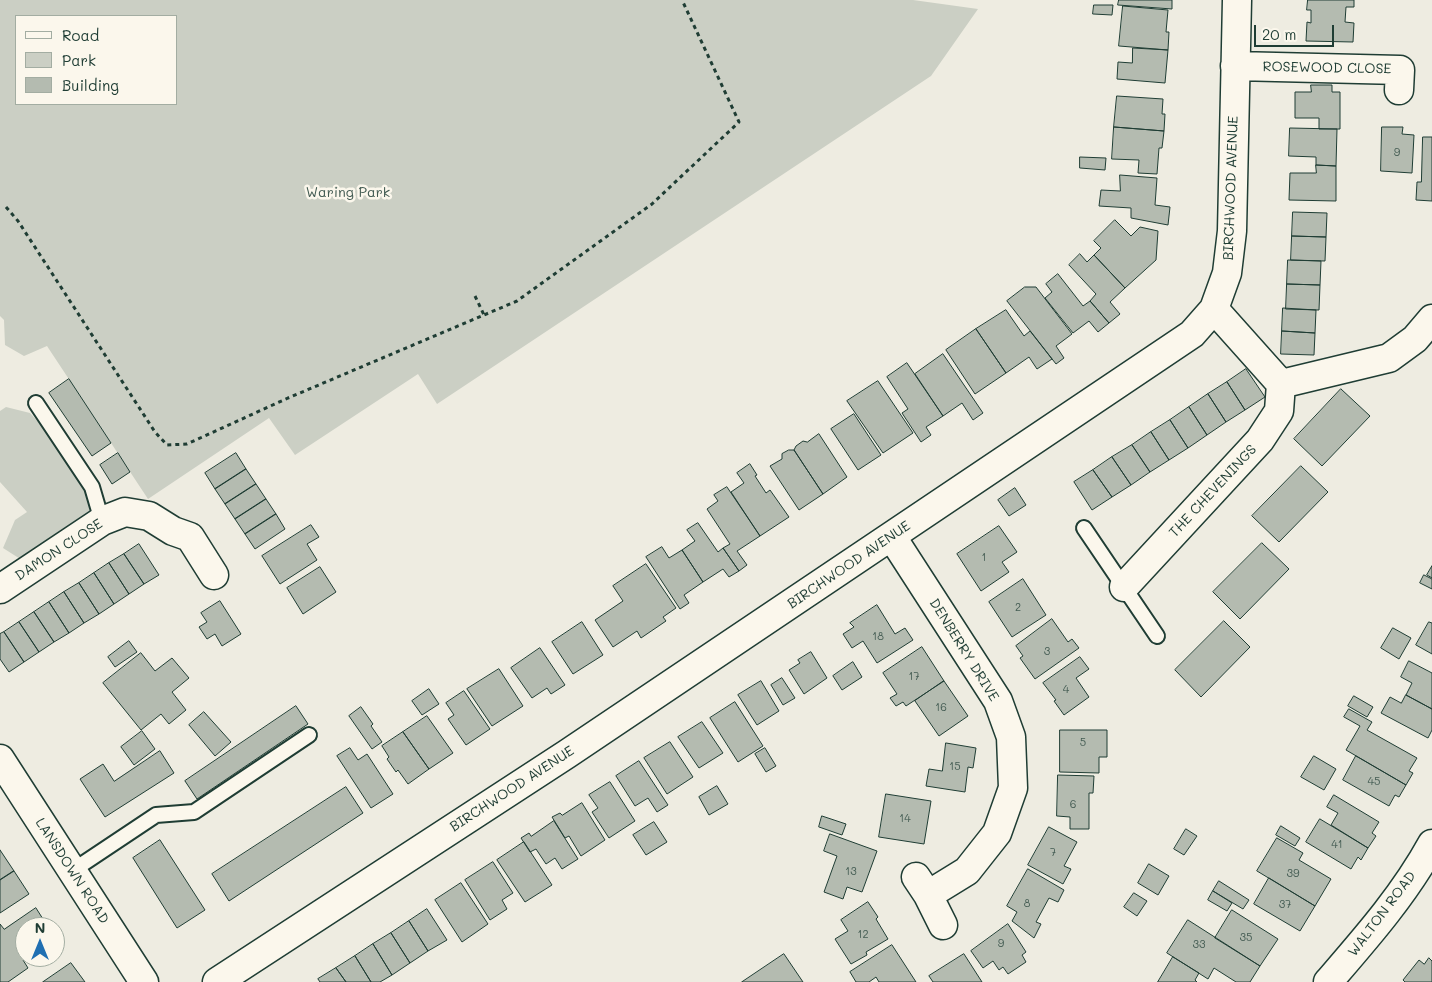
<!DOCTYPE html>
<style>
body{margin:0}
#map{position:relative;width:1432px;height:982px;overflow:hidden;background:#eeece1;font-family:Mali,sans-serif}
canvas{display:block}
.legend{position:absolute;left:15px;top:15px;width:162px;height:90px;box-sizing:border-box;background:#fbf7ec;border:1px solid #a3ada2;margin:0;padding:6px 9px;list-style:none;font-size:15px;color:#1f3d34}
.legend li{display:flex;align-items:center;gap:10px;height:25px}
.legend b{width:25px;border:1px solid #a3ada2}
.north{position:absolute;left:15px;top:917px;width:50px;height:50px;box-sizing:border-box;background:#fbf7ec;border:1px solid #a3ada2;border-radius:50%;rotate:0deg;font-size:14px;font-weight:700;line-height:20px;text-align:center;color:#1f3d34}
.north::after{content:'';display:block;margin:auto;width:18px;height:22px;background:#1f6fb2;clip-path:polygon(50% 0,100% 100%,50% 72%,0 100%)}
.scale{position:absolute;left:1254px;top:25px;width:80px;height:22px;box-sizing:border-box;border:2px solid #1f3d34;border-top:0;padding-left:6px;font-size:15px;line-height:18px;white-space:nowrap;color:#1f3d34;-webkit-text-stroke:4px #fbf7ec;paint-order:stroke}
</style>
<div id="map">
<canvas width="1432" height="982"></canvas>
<ul class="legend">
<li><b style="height:6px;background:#fbf7ec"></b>Road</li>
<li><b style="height:14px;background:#cbcfc4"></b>Park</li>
<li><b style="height:14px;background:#b4bbb0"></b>Building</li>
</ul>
<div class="north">N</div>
<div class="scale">20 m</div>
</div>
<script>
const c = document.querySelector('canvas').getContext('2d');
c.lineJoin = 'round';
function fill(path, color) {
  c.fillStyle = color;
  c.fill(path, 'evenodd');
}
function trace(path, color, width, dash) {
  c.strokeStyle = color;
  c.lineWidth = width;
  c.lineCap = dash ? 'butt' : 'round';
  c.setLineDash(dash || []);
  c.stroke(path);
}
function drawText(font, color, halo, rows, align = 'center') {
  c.font = font + ' Mali,sans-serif';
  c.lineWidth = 5;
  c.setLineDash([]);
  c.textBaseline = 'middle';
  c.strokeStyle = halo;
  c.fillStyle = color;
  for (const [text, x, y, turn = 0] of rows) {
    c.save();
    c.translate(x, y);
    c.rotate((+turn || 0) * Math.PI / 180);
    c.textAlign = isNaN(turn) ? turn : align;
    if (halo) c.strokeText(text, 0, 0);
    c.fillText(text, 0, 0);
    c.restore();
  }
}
const green = new Path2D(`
 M0,0H913L978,9L931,76L437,404L418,374L295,455L269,418L148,499L47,346L24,356L5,345L4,320L0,316ZM176,16V104H16V16Z
 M6,407L30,413L56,441L90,501L88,520L25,562L3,548L15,520L27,512L0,482V411Z`);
const building = new Path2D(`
 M1119,0H1172V9L1118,5Z
 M1308,0H1354V7H1346L1345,22L1354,23L1353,42L1306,41L1307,22L1311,23V10H1307Z
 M1094,5H1113L1112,15L1093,14Z
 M1123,6L1168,10L1166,32H1169L1168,50L1119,46Z
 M1133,48L1168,50L1165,83L1117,79L1118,62L1132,63Z
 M1311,85H1332V92H1340V129H1319V118H1295V92H1311Z
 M1117,96L1163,99L1162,114H1165L1164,131L1114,127Z
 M1114,127L1164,131L1162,148H1159L1157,174L1138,173L1139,160L1112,159Z
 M1382,127H1403L1402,134L1414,135L1412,173L1381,171Z
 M1290,128L1337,129L1336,166L1316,165V157L1289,156Z
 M1423,137H1432V201L1416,200L1417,182H1421Z
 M1080,157L1106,158L1105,170L1080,168Z
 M1316,165L1336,166V201L1289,200L1290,173H1316Z
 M1120,175L1157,178L1155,205L1170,207L1168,225L1131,218V208L1099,206L1101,190L1120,191Z
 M1293,212L1327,213L1326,237L1292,236Z
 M1115,220L1131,236L1140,227L1158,231L1156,260L1125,288L1094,255L1101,248L1094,241Z
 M1292,236L1326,237L1325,261L1291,260Z
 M1080,254L1087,262L1094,255L1125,288L1110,302L1120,314L1109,323L1090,301L1096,294L1069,265Z
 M1288,260L1321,261L1320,285L1287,284Z
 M1058,274L1083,306L1090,301L1109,323L1098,332L1089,321L1073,333L1045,298L1052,292L1046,284Z
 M1287,284L1320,285L1319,310L1286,309Z
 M1025,287H1036L1072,334L1056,346L1064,358L1056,364L1007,301Z
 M1283,308L1316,310L1315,333L1282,331Z
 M1006,310L1024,336L1030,331L1052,359L1037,369L1029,357L1006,373L976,329Z
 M976,329L1006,373L975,394L946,350Z
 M1282,331L1315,333L1314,355L1281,354Z
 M943,354L983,413L973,420L962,403L943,416L915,374Z
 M907,363L943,416L926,427L931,435L921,442L902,413L908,409L887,377Z
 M1246,369L1265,397L1245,410L1227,382Z
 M69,379L111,443L92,456L49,393Z
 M878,381L913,433L883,453L847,401Z
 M1227,382L1245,410L1226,422L1208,394Z
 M1341,389L1370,416L1322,466L1294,439Z
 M1208,394L1226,422L1207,435L1189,407Z
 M1189,407L1207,435L1188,448L1170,420Z
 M854,414L881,455L858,470L831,429Z
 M1170,420L1188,448L1169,460L1151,432Z
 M1151,432L1169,460L1150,472L1132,445Z
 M819,434L847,477L823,494L794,450L796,446L803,441L807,442Z
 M1132,445L1150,472L1131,485L1112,457Z
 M789,450H794L823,494L799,510L770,466L782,459V454Z
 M118,453L130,472L112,484L100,465Z
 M236,453L246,469L215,489L205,473Z
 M1112,457L1131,485L1112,497L1093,470Z
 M750,464L757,475L755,476L766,493L770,490L789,517L760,536L731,492L744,483L737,473Z
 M1301,466L1328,492L1279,542L1252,516Z
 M246,469L256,484L225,504L215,489Z
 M1093,470L1112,497L1092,510L1074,482Z
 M256,484L266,499L235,519L225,504Z
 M727,487L760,536L737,551L747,565L739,571L723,548L730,544L707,509L718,501L714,495Z
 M1015,488L1026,505L1009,516L998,500Z
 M266,499L276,514L245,534L235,519Z
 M276,514L285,529L255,549L245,534Z
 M698,523L718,552L723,548L739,571L729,577L723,569L703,582L682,550L695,541L687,530Z
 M311,525L319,537L307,544L317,560L280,584L262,556Z
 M999,526L1017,552L1002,562L1009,572L981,591L957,554Z
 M1262,543L1289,569L1240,619L1213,592Z
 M139,544L159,575L144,584L124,554Z
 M662,547L669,558L682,550L703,582L684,595L689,603L680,609L646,557Z
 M124,554L144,584L129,594L109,563Z
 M109,563L129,594L114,604L94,573Z
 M646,564L676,608L663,617L666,621L641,638L637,631L613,647L595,620L623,601L613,586Z
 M1432,566V578L1427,575Z
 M320,567L336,592L303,614L287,588Z
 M94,573L114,604L99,614L79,583Z
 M1424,575L1432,579V589L1420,583Z
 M1023,579L1046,615L1012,637L989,602Z
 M79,583L99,614L84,623L64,592Z
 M64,592L84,623L69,633L49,602Z
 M220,601L241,634L222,646L215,634L207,639L199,627L207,622L201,613Z
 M49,602L69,633L54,642L34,612Z
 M877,605L895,634L905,628L913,640L877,663L863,641L852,648L843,634L854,627L850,623Z
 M34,612L54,642L39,652L19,622Z
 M1052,619L1068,642L1072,639L1079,648L1035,679L1020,658L1023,656L1016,646Z
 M1224,621L1250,647L1201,697L1175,670Z
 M19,622L39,652L24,662L4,632Z
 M582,622L603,655L573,674L552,642Z
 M1429,622L1432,623V654L1416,645Z
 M1393,628L1411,638L1399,659L1381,648Z
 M4,632L24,662L9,672L0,659V634Z
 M129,641L137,652L115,667L108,657Z
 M922,647L944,681L906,706L903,702L896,706L890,698L897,694L883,673Z
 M540,648L565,685L551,694L547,688L532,698L511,668Z
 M811,652L827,678L804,694L789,670L800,663L798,660Z
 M141,653L155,671L172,658L189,678L172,692L186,710L169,724L161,714L141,730L103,683Z
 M1080,657L1089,669L1076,678L1089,697L1064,715L1054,701L1056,700L1043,683Z
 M1409,661L1432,673V709L1406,695L1412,683L1401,677Z
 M853,662L862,677L842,690L833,676Z
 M499,669L523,706L492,726L467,689Z
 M782,678L795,698L783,705L771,685Z
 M761,681L779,711L757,725L738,695Z
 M944,681L968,716L939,736L915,701Z
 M429,689L439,704L422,715L412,701Z
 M464,691L490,729L466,745L448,719L454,715L446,703Z
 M1406,695L1432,709V730L1428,738L1381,713L1390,697L1401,703Z
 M1354,696L1373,707L1367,717L1348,706Z
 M735,702L763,746L738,762L710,718Z
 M296,706L308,724L197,799L185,781Z
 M361,707L373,724L371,726L382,742L372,749L349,716Z
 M1349,709L1372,722L1367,730L1417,758L1409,771L1413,773L1406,785L1346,750L1360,726L1344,717Z
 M204,712L231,742L215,756L189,725Z
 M427,716L453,753L429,769L403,732Z
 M702,722L723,753L699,768L678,737Z
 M1060,730H1107V757H1099V773L1060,772Z
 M142,731L155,749L134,765L121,747Z
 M403,732L429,769L408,784L398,770L396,772L387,759L389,757L382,746Z
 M670,742L693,777L667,794L644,758Z
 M946,743L976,748L973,768L968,767L965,792L926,786L929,769L942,771Z
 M350,748L358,760L367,754L393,794L371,808L337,756Z
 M765,748L776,766L766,772L755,754Z
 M160,751L174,773L105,817L80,779L103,764L114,781Z
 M1314,756L1336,769L1324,790L1301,777Z
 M1356,756L1406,785L1399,797L1395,795L1389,806L1343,780Z
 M639,761L668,805L657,812L648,798L635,806L616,776Z
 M1058,775L1094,776L1093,793H1089V829H1070V817L1057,816Z
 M610,782L635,821L609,838L592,812L598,808L589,795Z
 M717,786L728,804L709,815L699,797Z
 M346,787L363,813L229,901L212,874Z
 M886,794L931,801L924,844L879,837Z
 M1334,795L1379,822L1372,833L1376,836L1368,848L1331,825L1338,813L1327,807Z
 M582,803L605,840L581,856L569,836L565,838L552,817L560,813L562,815Z
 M822,816L846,824L842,835L819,827Z
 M1320,819L1368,848L1361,860L1358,857L1351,869L1306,842Z
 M554,821L578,859L562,869L555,858L546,864L536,849L530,852L521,838L529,833L531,836Z
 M654,822L667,842L646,855L633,835Z
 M1281,826L1300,838L1295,846L1276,835Z
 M1049,827L1077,842L1064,866L1071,869L1063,884L1028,865Z
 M1186,829L1197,836L1184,855L1174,849Z
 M830,834L877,851L862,892L847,887L843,899L824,892L837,856L824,851Z
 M1277,838L1303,853L1299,860L1331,879L1315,906L1257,871Z
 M160,840L205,910L177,928L133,858Z
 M524,842L552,885L525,902L497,860Z
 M0,850L14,871L0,880Z
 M493,862L513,893L502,900L507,909L490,920L465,880Z
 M1149,864L1169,876L1158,895L1138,883Z
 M1028,869L1064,890L1058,902L1049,898L1036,922L1041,924L1034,938L1012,921L1017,912L1007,906Z
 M14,871L29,894L0,913V880Z
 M1269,878L1315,906L1300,931L1254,904Z
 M1219,881L1249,900L1243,909L1213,891Z
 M461,883L488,924L462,942L435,900Z
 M1213,891L1232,903L1227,911L1208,900Z
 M1134,893L1147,901L1137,916L1124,907Z
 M868,902L878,917L876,919L888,939L866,952L867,955L851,964L835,939L848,931L841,920Z
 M36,908L48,927H25V957H27L23,960L28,968L8,982H0V924L4,929Z
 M427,909L447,940L428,951L409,921Z
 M1232,910L1278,939L1260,966L1215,938Z
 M1188,920L1260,966L1250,982H1236L1214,968L1208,979L1167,953Z
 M409,921L428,951L410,963L391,933Z
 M1008,924L1026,952L1022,955L1026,962L1008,974L1003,967L999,970L993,961L983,968L971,951Z
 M391,933L410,963L392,975L373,944Z
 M373,944L392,975L380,982H371L355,956Z
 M892,945L916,982H879L876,977L869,982H856L850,972Z
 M784,954L803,982H742Z
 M964,954L982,982H933L929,976Z
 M355,956L371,982H346L336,968Z
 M1173,957L1199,973L1195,980L1197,982H1158Z
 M1429,958L1432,961V982H1405L1403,980L1419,960L1424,964Z
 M71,963L85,982H43Z
 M336,968L346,982H320L318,979Z`);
const path = new Path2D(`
 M6,207L18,221L155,432L167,445L187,444L288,398L517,301L652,204L739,122L682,0
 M475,296L484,315`);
const lane = new Path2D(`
 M36,403L92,487L102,521
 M1084,528L1157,636
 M72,871L156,815L194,812L309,735`);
const street = new Path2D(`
 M1235,66L1400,70L1399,90
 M1214,309L1281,384L1389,358L1415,339L1432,319
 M892,537L998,701L1011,737L1013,788L997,833L967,871L928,895L916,877
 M1124,587L1260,440L1279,411L1281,384
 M0,589L102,521L125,512L149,516L173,531L190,537L214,575
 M928,895L943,925
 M217,982L567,754L1192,334L1214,309L1227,273L1232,231L1237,0
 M1328,982C1366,938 1404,895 1432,844`);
const secondary = new Path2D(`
 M0,759L144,982`);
const numberNames = [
 ["9",1397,153],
 ["1",984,558],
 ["2",1018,608],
 ["18",878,637],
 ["3",1047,652],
 ["17",914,677],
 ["4",1066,690],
 ["16",941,708],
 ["5",1083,743],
 ["15",955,767],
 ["45",1374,782],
 ["6",1073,805],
 ["14",905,819],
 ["41",1337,845],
 ["7",1053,853],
 ["13",851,872],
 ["39",1293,874],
 ["8",1027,904],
 ["37",1285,905],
 ["12",863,935],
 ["35",1246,938],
 ["9",1001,944],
 ["33",1199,945]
];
const streetNames = [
 ["ROSEWOOD CLOSE",1327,68,1],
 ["BIRCHWOOD AVENUE",1231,188,-88],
 ["THE CHEVENINGS",1213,491,-47],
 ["DAMON CLOSE",59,550,-33],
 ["BIRCHWOOD AVENUE",849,565,-34],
 ["DENBERRY DRIVE",964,650,58],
 ["BIRCHWOOD AVENUE",512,789,-33],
 ["LANSDOWN ROAD",72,871,57],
 ["WALTON ROAD",1382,914,-53]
];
const parkNames = [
 ["Waring Park",348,193]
];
fill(green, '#cbcfc4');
fill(building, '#b4bbb0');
trace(building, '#1f3d34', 1);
trace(lane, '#1f3d34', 18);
trace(street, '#1f3d34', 31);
trace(secondary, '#1f3d34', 31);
trace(path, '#1f3d34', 3, [4, 4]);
trace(lane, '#fbf7ec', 14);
trace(street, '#fbf7ec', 28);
trace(secondary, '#fbf7ec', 28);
drawText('11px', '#445c53', null, numberNames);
drawText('14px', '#1f3d34', '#fbf7ec', streetNames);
drawText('14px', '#415a51', '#fbf7ec', parkNames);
</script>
